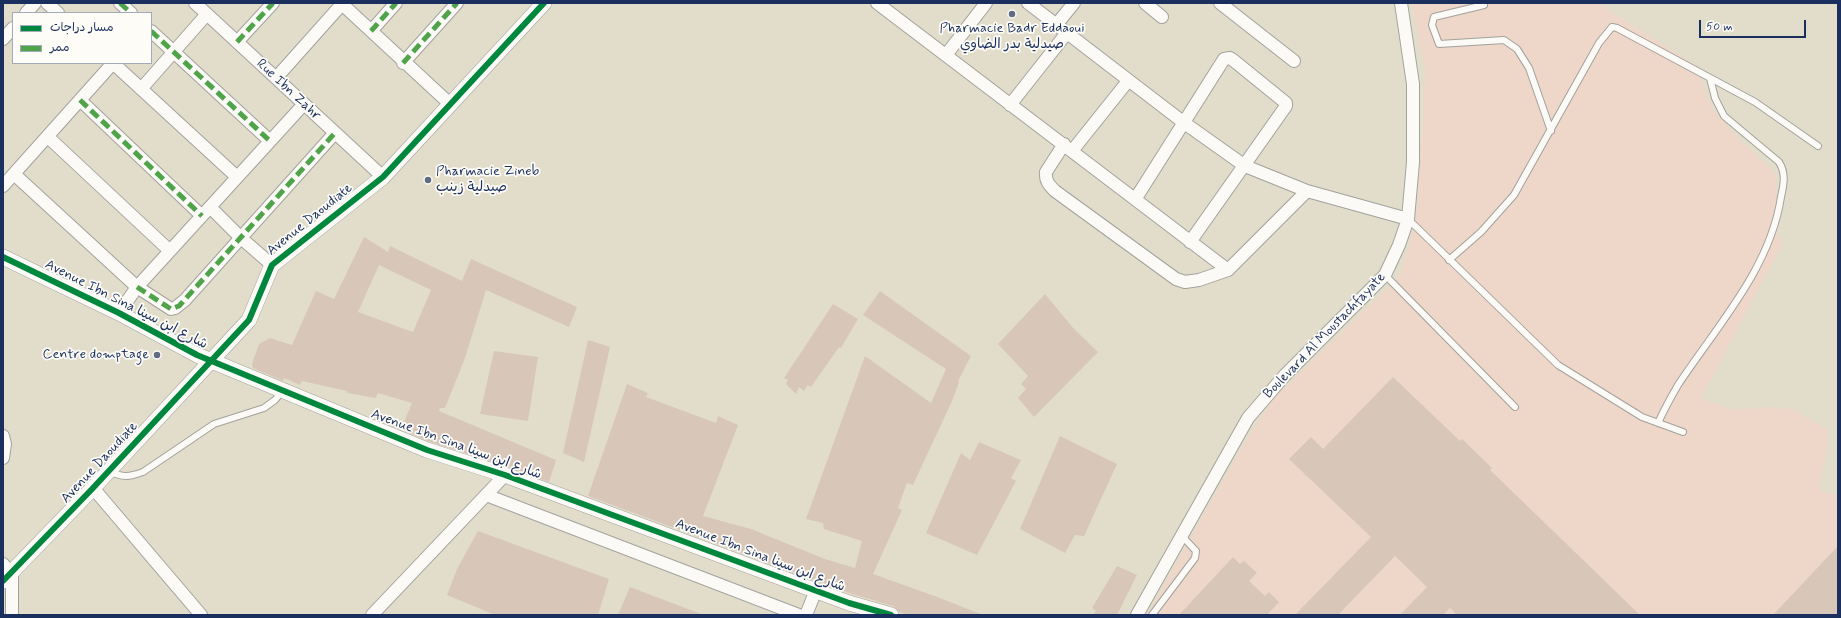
<!DOCTYPE html>
<meta charset="utf-8">
<style>
body{margin:0}
#map{position:relative;width:1841px;height:618px;overflow:hidden;background:#e2ddcb;font-family:Mynerve,"Playpen Sans Arabic",sans-serif}
canvas{display:block}
.frame{position:absolute;inset:0;border:4px solid #1b2f5e;pointer-events:none}
.legend{position:absolute;left:12px;top:12px;width:140px;height:52px;box-sizing:border-box;background:#fdfcf7;border:1px solid #a3aaba;margin:0;padding:5px 7px;list-style:none;font-size:12px;color:#1b2f5e}
.legend li{display:flex;align-items:center;gap:8px;height:20px}
.legend b{width:20px;border:1px solid #a3aaba}
.scale{position:absolute;left:1699px;top:20px;width:107px;height:18px;box-sizing:border-box;border:2px solid #1b2f5e;border-top:0;padding-left:5px;font-size:12px;line-height:14px;white-space:nowrap;color:#1b2f5e;-webkit-text-stroke:3px #fdfcf7;paint-order:stroke}
</style>
<div id="map">
<canvas width="1841" height="618"></canvas>
<div class="frame"></div>
<ul class="legend">
<li><b style="height:5px;background:#00873e"></b>مسار دراجات</li>
<li><b style="height:5px;background:#4fa44a"></b>ممر</li>
</ul>
<div class="scale">50 m</div>
</div>
<script>
const c = document.querySelector('canvas').getContext('2d');
c.lineJoin = 'round';
function fill(path, color) {
  c.fillStyle = color;
  c.fill(path, 'evenodd');
}
function trace(path, color, width, dash) {
  c.strokeStyle = color;
  c.lineWidth = width;
  c.lineCap = dash ? 'butt' : 'round';
  c.setLineDash(dash || []);
  c.stroke(path);
}
function drawText(font, color, halo, rows, align = 'center') {
  c.font = font + ' Mynerve,"Playpen Sans Arabic",sans-serif';
  c.lineWidth = 3.5;
  c.setLineDash([]);
  c.textBaseline = 'middle';
  c.strokeStyle = halo;
  c.fillStyle = color;
  for (const [text, x, y, turn = 0] of rows) {
    c.save();
    c.translate(x, y);
    c.rotate((+turn || 0) * Math.PI / 180);
    c.textAlign = isNaN(turn) ? turn : align;
    if (halo) c.strokeText(text, 0, 0);
    c.fillText(text, 0, 0);
    c.restore();
  }
}
const built = new Path2D(`
 M1411,3H1597L1697,66L1711,107L1739,139L1776,174L1777,234L1782,245L1701,398L1732,410L1767,407L1792,409L1829,431L1819,491L1838,494V615H1147L1242,447L1274,398L1400,276L1416,221L1424,111L1425,69Z`);
const building = new Path2D(`
 M364,237L388,252L390,246L462,281L471,259L577,307L569,327L486,290L465,358L445,408H440L439,411L556,460L549,482L508,467L430,442L401,429L412,403L378,393L376,398L347,393V391L302,381L300,385L284,378L283,381L253,368L252,364L259,344L270,338L292,345L316,291L334,299ZM379,265L431,290L413,332L358,312Z
 M880,291L971,356L958,381L959,382L952,401L913,485L907,483L898,508L902,510L873,574L940,598L983,615H908L899,612L893,606L852,594L588,496L627,384L648,393L646,397L716,423L718,416L738,425L703,516L751,529L825,559L855,568L862,541L824,529L823,523L806,519L865,356L931,403L946,369L863,315Z
 M1045,294L1074,329L1098,352L1034,417L1018,398L1026,389L1021,384L1028,376L998,344Z
 M833,304L858,319L841,348L839,347L811,387L808,385L804,391L799,387L796,394L786,384L788,380L784,378Z
 M588,340L610,347L584,462L563,453Z
 M494,351L538,357L528,421L480,414Z
 M1393,377L1460,441L1462,439L1492,468L1490,470L1640,615H1457L1450,608L1443,615H1400L1427,587L1395,556L1338,615H1295L1371,537L1289,459L1311,437L1323,449Z
 M1060,436L1117,464L1084,536L1075,535L1065,553L1020,529Z
 M979,442L1021,460L1011,478L1016,481L977,555L926,533L961,453L970,460Z
 M478,531L609,579L598,615H495L447,595L457,569Z
 M1838,546V615H1773Z
 M1233,557L1240,564L1244,561L1257,573L1249,581L1265,596L1269,592L1279,602L1267,615H1179Z
 M1117,566L1137,575L1117,615H1093L1096,611L1092,608Z
 M630,587L701,614V615H618Z`);
const service = new Path2D(`
 M1484,5L1434,17L1432,25L1439,44L1504,40L1517,49L1529,68L1551,131
 M1408,219L1558,365L1642,417L1683,432
 M1449,260L1481,232L1514,195L1599,43L1612,27L1617,28L1755,102L1818,146
 M1385,275L1515,407
 M1658,423C1664,410 1671,397 1678,385C1717,326 1770,269 1781,197C1784,184 1786,173 1779,162L1724,116L1715,98L1710,78
 M109,471C123,478 129,477 143,472L214,424L264,408L275,400L283,390
 M1152,615L1195,558L1196,551L1181,535`);
const minor = new Path2D(`
 M47,3L58,13
 M120,3L131,13
 M195,3L383,177
 M341,3L450,104
 M877,3L1228,270
 M1028,3L1183,122L1245,166L1307,191L1408,219
 M1145,3L1162,17
 M1220,3L1294,61
 M26,13L35,3
 M1056,25L1074,3
 M151,31L270,141
 M371,31L396,3
 M3,39L13,28
 M237,42L273,3
 M946,55L986,3
 M113,63L237,177
 M403,63L457,3
 M276,78L342,4
 M141,89L207,14
 M80,100L202,216
 M1010,105L1066,34
 M48,137L170,251
 M1064,144L1046,172C1045,181 1049,185 1055,191L1176,279L1185,282L1199,280L1228,270L1307,191
 M1072,151L1128,81
 M14,174L137,287L171,309L175,308L185,300L334,134
 M3,186L113,63
 M1136,198L1224,59L1230,58L1233,60L1286,103V106L1190,242
 M210,207L241,238L272,265
 M119,313L137,287L304,104
 M3,436L5,444L3,458
 M93,488L201,615
 M486,495L799,615
 M3,564L12,574V615
 M372,615L505,475
 M806,615L816,590
 M1137,615L1248,418L1285,375L1385,275L1399,245L1408,219L1413,162V84L1401,3`);
const tertiary = new Path2D(`
 M3,257L119,313L197,355L427,450L505,475L849,603L891,615
 M3,581L93,488L249,320L272,265L383,177L544,3`);
const quiet = new Path2D(`
 M120,3L131,13
 M151,31L270,141
 M371,31L396,3
 M237,42L273,3
 M403,63L457,3
 M80,100L202,216
 M137,287L171,309L179,306L334,134`);
const cycleway = new Path2D(`
 M3,257L119,313L197,355L427,450L505,475L849,603L891,615
 M3,581L93,488L249,320L272,265L383,177L544,3`);
const markers = [
 [1012,14,4,"#616c84"],
 [428,180,4,"#616c84"],
 [157,355,4,"#616c84"]
];
const poiNames = [
 ["Pharmacie Badr Eddaoui",1012,29],
 ["صيدلية بدر الضاوي",1012,45],
 ["Pharmacie Zineb",436,172,"left"],
 ["صيدلية زينب",436,188,"left"],
 ["Centre domptage",149,355,"right"]
];
const streetNames = [
 ["Rue Ibn Zahr",288,90,43],
 ["Avenue Daoudiate",310,220,-39],
 ["Avenue Ibn Sina شارع ابن سينا",126,305,27],
 ["Boulevard Al Moustachfayate",1325,336,-46],
 ["Avenue Ibn Sina شارع ابن سينا",456,445,20],
 ["Avenue Daoudiate",100,463,-47],
 ["Avenue Ibn Sina شارع ابن سينا",760,556,21]
];
fill(built, '#eed6c9');
fill(building, '#d8c7b9');
trace(service, '#a2a29d', 8);
trace(minor, '#a2a29d', 14);
trace(tertiary, '#a2a29d', 16);
trace(service, '#fbfaf7', 6);
trace(minor, '#fbfaf7', 12);
trace(tertiary, '#fbfaf7', 15);
trace(quiet, '#4fa44a', 5, [10, 5]);
trace(cycleway, '#00873e', 6);
for (const [x, y, r, color] of markers) {
  const dot = new Path2D();
  dot.arc(x, y, r, 0, 2 * Math.PI);
  c.fillStyle = color;
  c.fill(dot);
  trace(dot, '#fdfcf7', 1.5);
}
drawText('14px', '#1b2f5e', '#fdfcf7', poiNames);
drawText('14px', '#1b2f5e', '#fdfcf7', streetNames);
</script>
